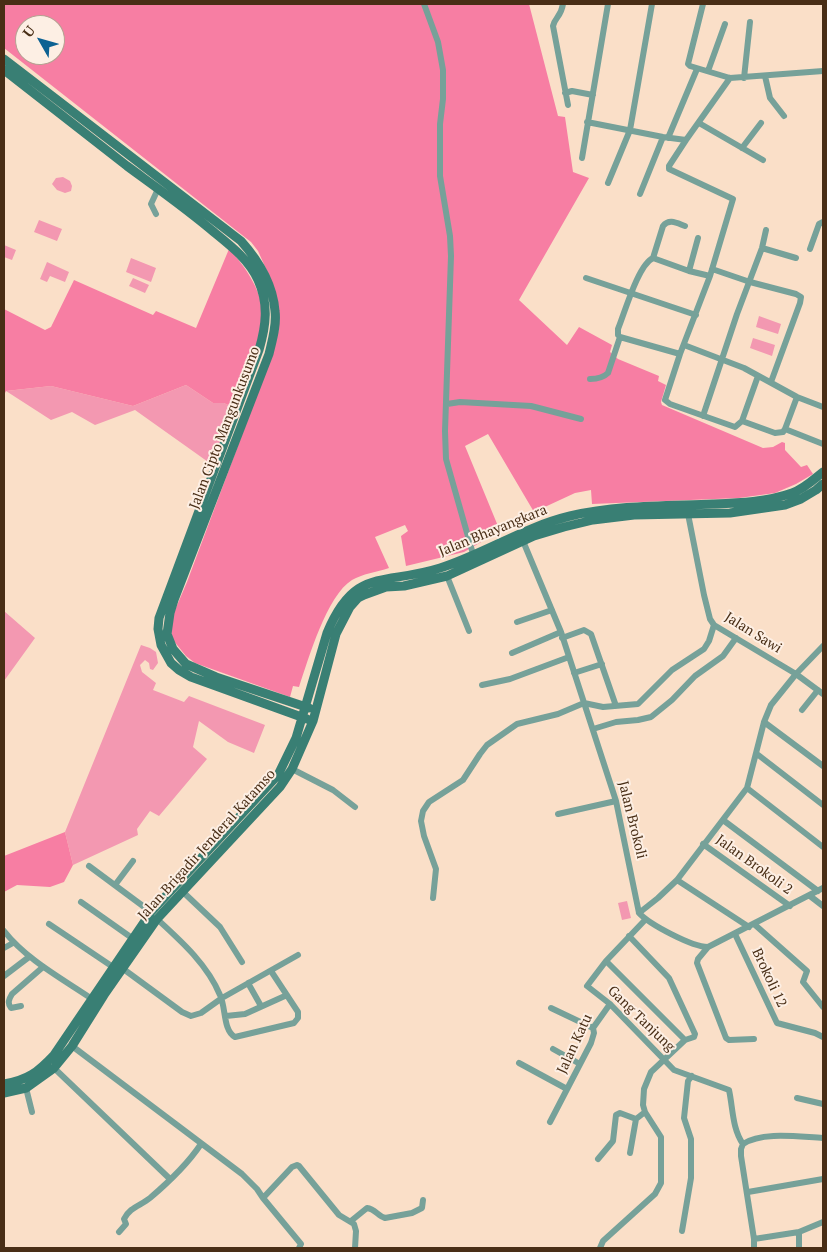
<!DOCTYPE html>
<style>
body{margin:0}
#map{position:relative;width:827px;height:1252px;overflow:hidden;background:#fadfc8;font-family:"PT Serif",serif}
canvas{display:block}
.frame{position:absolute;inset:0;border:5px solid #492e16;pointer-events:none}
.north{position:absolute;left:15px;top:15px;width:50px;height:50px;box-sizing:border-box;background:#fdefe4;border:1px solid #b5a292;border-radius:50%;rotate:308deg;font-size:14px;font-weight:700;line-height:20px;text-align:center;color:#492e16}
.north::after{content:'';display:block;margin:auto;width:18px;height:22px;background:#0d6293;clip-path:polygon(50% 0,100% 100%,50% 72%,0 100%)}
</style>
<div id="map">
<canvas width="827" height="1252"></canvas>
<div class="frame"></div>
<div class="north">U</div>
</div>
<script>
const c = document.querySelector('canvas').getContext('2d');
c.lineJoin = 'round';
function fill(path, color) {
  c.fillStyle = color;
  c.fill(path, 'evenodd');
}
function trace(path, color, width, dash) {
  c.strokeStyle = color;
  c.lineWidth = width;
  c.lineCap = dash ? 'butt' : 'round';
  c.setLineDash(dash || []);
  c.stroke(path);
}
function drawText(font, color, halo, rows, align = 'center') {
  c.font = font + ' "PT Serif",serif';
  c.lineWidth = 4;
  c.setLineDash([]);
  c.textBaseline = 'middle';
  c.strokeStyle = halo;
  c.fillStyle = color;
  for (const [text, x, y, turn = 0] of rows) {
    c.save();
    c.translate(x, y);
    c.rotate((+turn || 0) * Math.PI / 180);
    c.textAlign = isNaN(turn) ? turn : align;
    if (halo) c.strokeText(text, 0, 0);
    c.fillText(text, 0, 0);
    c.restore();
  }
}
const green = new Path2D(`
 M63,177L70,181L72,186L71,191L65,193L57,190L52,184L56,178Z
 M39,220L62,229L57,241L34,232Z
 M4,245L16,250L12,260L4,257Z
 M131,258L156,268L151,282L126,272Z
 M47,262L69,272L65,282L50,276L47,282L40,279Z
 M133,278L149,285L145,293L129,286Z
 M759,316L781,324L778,334L756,327Z
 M753,338L775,345L772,356L750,348Z
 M186,385L213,403H224L234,408L211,464L135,410L95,425L72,412L51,420L6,391L51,386L133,406Z
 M4,611L35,638L4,681Z
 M141,645L150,648L156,652L158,663L153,670L150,669L149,663L145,660L140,665L142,672L156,683L153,690L184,702L189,696L265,725L254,753L228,742L199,721L193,747L207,759L159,816L150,811L137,829L138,835L73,865L65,832Z
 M627,901L631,918L622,920L618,903Z`);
const forest = new Path2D(`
 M4,4H529L558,116L565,117L573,172L589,178L519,300L567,345L579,327L612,345L610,352L618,359L659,376L658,381L666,385L661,402L662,405L763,448L773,447L782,442L785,443V450L801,467L807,465L813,474L796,484L775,493L739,498L592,504L591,490L575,493L534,512L488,434L465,446L500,531L464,552L406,566L401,536L408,531L405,525L375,537L389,568C377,572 362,574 352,580C327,595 308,660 299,687L293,686L290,697L195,663L186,656L173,640L169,624L187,582L267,368L279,329V309L272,282L258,251L251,242L4,48ZM25,25H55V55H25Z
 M229,249C245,266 260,288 263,312C265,334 242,385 234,408L224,403H213L186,385L133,406L51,386L6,391L4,395V309L45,330L51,327L74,280L153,315L156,311L196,328Z
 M65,832L73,865L64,882L50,887L17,885L4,892V856Z`);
const street = new Path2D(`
 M424,4L438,42L443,70V99L440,124V176L450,236L451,256L445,431L446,459L473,554
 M563,4C561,17 555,17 553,26L568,105
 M703,4L688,64L690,66L730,78L823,71
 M708,71L725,24
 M765,76L770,98L784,116
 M744,78L750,22
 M565,93L572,91L593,95
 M587,122L663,137L686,140L730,78
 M699,123L763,160
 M668,138L697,69
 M686,140L669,166V169L733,199L710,276L680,354L665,400L670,404L735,427L742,421L758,376
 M742,148L761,123
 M582,158L608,4
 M608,183L630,130L652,4
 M640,194L663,137
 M156,214L151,204L158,189
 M762,248L796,258
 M810,249L819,224L823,222
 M653,258L663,226C669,218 677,223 685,226
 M712,269L750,282L796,294L801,297L800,303L771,382
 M689,271L698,238
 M586,278L696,315
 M684,345L744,368L797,397L823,407
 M680,354L620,337L618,335V329C625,312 638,265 653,258L689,271L710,276
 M590,379C597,379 603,378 608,373L620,337
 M447,404L460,402L531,406L581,419
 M703,416L737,314L762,248L766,230
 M742,421L775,433L783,432L785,429L823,444
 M785,429L797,397
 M688,514L704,595L710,619L714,625L796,674L823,694
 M523,541L561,632L616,801L639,913C649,924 692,947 708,947L823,888
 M447,576L469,631
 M517,622L552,610
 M562,638L584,630L591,634L616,706
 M512,653L561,632
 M574,673L602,664
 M482,685L510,679L569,657
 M802,710L818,690
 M764,722L823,766
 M593,729L616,722L638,720L651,717L672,700L695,676L723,656L736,638
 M757,754L823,805
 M292,769L333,790L355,807
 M747,788L823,847
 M558,814L616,801
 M723,820L818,891
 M703,844L790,906
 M89,866L151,912
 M677,880L749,927
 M115,885L133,861
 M182,891L220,927L242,962
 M810,896L823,906
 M433,898L436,869L424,836L421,821L423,811L429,802L463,780L480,754L487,745L517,724L558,714L584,703L603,707L638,704L672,670L704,649L709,641L714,625
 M81,902L132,938
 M639,913L658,898L677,880L747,788L764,722L771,705L796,674L823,646
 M157,919C181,941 207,964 220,995C226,1007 223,1031 235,1037L294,1023L298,1018V1012L271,971
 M645,920L606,961L587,986L610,1004L674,1070L729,1090C733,1108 732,1128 743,1144L741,1149V1156L754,1239V1248
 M49,924L113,967
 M754,924L807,971L803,982L823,1007
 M4,931C27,960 61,978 92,999
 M735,934L777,1023L815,1033L823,1037
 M708,947L698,959L697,963L726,1038L729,1040L754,1039
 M4,948L13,943
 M606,961L685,1040
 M122,968L182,1012L191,1016L201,1013L222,998L298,955
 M4,976L29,957
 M248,983L261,1006
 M21,1006L11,1008C7,1003 9,999 12,994L43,967
 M551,1008L593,1028
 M226,1016L245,1014L287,995
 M72,1046L242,1174L257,1189L263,1198L292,1167L297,1165L299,1166L339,1215L354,1224L356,1231L355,1248
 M553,1049L580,1064
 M519,1063L567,1089
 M54,1068L170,1179
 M26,1088L32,1112
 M797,1098L823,1104
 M550,1122L591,1043L594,1033L593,1028L610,1004
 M743,1144C762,1131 800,1137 823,1138
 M630,1153L636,1119L645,1112
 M598,1159L613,1141L616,1115L620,1113L636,1119
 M748,1192L823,1179
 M263,1198L301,1244L299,1248
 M351,1221L367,1208C375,1209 378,1216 385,1218L412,1213L422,1208L423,1200
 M682,1231L691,1178V1139L684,1118L688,1081L692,1076
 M119,1232L126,1224L124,1219C130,1207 140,1206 150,1198C170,1181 187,1165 201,1144
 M754,1239L799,1232L823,1222
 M600,1248L603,1241L655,1194L661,1183V1137L645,1112L643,1105L644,1089L651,1072L685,1040L694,1037L695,1034L669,978L629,936
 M799,1248V1232`);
const secondary = new Path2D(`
 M4,59L241,241C258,260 273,285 275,311C277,325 272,341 269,354L174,600L170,613L167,634L173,649L186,664L216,677L309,708
 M4,70C45,102 86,134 127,166C157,188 187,209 215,233C231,246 249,260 258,280C269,304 266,326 259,350L159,618L158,629L161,645L171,663L179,670L191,677L307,719
 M4,1084C28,1080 38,1072 54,1055L151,912L278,775L296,738L327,633C355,566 383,586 440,568C484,554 524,527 570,516C617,505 665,506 713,504C739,503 767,502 792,493C804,489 813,480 823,472
 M4,1093L26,1088L54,1068L72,1046L104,995L157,919L280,787L292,769L313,721L336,634L350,607L358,598L364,595L386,587L404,586L447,576L534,536L564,527L593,520L634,515L730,513L785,505L801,499L816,490L823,484`);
const streetNames = [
 ["Jalan Cipto Mangunkusumo",225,428,-69],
 ["Jalan Bhayangkara",493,531,-22],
 ["Jalan Sawi",753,633,32],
 ["Jalan Brokoli",632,820,76],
 ["Jalan Brigadir Jenderal Katamso",207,845,-48],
 ["Jalan Brokoli 2",754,865,36],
 ["Brokoli 12",769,978,65],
 ["Gang Tanjung",641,1019,44],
 ["Jalan Katu",575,1044,-65]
];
fill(green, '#f398b1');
fill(forest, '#f77ea3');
trace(street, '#76a199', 6);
trace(secondary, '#397f74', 9);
drawText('14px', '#492e16', '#fdefe4', streetNames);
</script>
